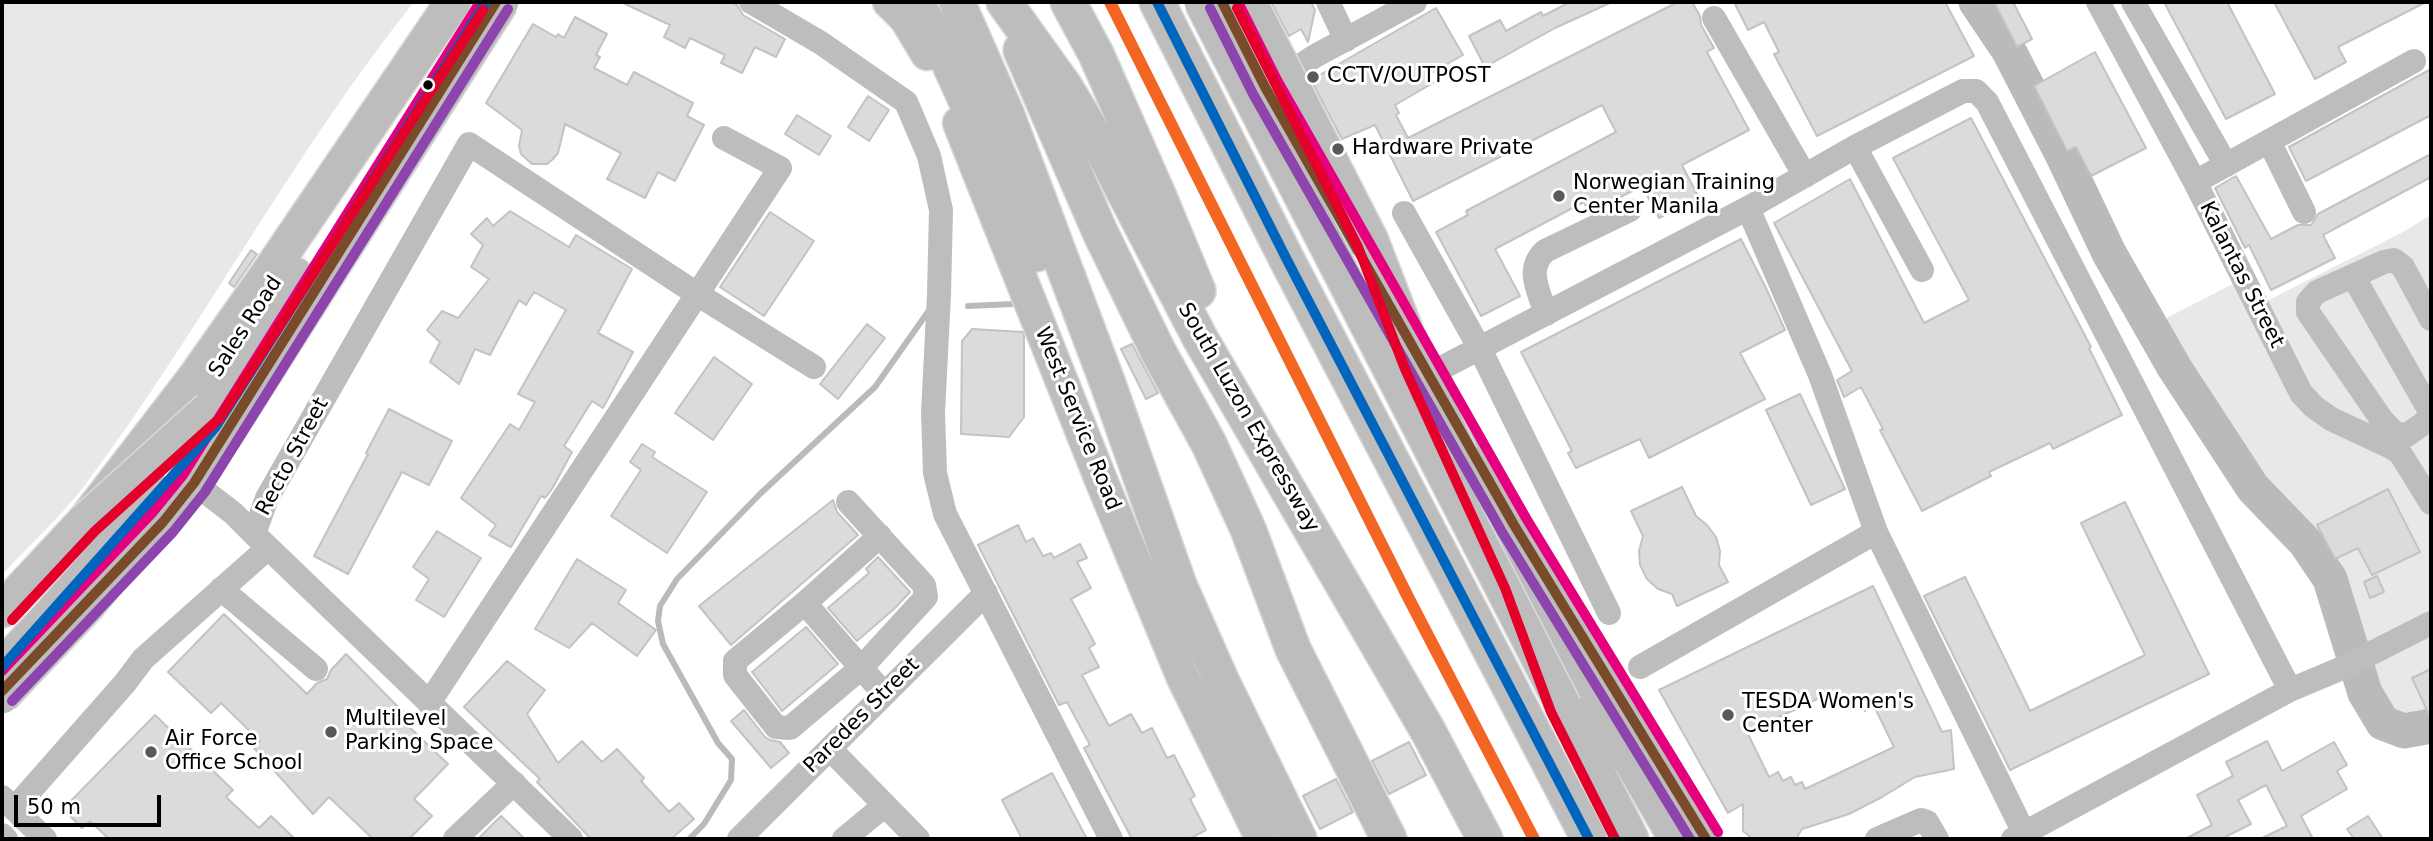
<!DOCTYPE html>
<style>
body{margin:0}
#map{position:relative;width:2433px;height:841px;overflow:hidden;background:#fff;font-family:"DejaVu Sans",sans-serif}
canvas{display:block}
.frame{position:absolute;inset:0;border:4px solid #000;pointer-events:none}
.scale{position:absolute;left:14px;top:795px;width:147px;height:32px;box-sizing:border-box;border:4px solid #000;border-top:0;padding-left:9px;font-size:21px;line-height:24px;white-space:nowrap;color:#000;-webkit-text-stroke:5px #fff;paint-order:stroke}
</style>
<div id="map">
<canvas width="2433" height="841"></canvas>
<div class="frame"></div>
<div class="scale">50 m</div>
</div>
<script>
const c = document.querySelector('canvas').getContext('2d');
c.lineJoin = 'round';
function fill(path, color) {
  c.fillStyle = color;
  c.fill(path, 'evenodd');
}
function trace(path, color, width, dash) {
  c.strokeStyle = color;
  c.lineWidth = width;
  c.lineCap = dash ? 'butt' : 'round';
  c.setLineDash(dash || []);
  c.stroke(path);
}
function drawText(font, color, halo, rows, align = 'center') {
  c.font = font + ' "DejaVu Sans",sans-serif';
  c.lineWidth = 6;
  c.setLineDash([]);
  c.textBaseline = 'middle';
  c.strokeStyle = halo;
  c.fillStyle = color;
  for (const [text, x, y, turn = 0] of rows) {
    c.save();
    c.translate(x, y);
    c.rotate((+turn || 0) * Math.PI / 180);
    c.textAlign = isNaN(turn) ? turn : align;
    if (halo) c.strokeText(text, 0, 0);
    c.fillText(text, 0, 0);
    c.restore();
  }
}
const green = new Path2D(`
 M2,2H414C292,154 202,329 85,485C61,517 29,545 2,575Z
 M2431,215V719L2418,721L2392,710L2359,648L2324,571L2239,472L2155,324L2246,277L2261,304L2403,232Z`);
const stream = new Path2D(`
 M968,306L1013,304
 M689,839L704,824L731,780L732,759L718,743L663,644L658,621L660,606L677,579L761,493L875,387L930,309`);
const river = new Path2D(`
 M1976,2L2009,51L2063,156L2109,253L2174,367L2253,488L2305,542L2330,579L2365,693L2383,723L2404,731L2431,726`);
const building = new Path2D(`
 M621,2H730L737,5L743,15L785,39L776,57L755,47L742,73L721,63L725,55L690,38L685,48L664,37L670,25Z
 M1271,2H1311L1315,10L1308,42L1301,29L1289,36Z
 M1570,2H1612L1555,28L1485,67L1469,36L1500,20L1506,31L1541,12L1543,16Z
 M1678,2H1692L1700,16L1701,25L1714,48L1707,52L1749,130L1682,165L1699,198L1659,218L1642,186L1589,213L1584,202L1495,249L1520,296L1481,316L1436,232L1468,215L1466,211L1616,132L1602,105L1413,201L1375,125L1342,139L1311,80L1436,8L1463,55L1428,75L1433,83L1395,105L1399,113L1396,115L1408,138Z
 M1734,2H1945L1974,56L1817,136L1774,54L1779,52L1764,22L1748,30Z
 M1994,2H2013L2032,39L2017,47Z
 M2164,2H2227L2275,94L2226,119Z
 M2274,2H2426L2338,47L2346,62L2315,79Z
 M575,17L607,34L596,55L600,57L594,68L627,85L634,72L693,103L687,116L704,125L675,181L658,172L645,198L607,179L621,153L565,124L558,153L553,159L547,164H532L521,154L519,146L522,130L486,103L533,24L556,37L558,34L564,38Z
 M2095,52L2146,148L2091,176L2076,147L2067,151L2034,86Z
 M2431,69V115L2306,181L2289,147Z
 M868,96L889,110L869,141L848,127Z
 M797,115L831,136L819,155L785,134Z
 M1971,118L2091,347L2089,348L2122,415L2053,449L2050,443L1989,472L1991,476L1922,511L1880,430L1883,429L1861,387L1844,397L1837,380L1852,371L1774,223L1850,179L1924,323L1969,300L1893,158Z
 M2431,154V177L2323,235L2335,258L2271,290L2249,245L2245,248L2215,188L2236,176L2271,239L2298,225H2311L2318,214Z
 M510,211L569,247L576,235L632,269L598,333L633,352L603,408L592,401L564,446L572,452L552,489L545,498L541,496L511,547L489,535L496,525L461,498L510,424L519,430L535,402L518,394L566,310L534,292L526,305L519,300L490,355L475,349L459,384L430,362L440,342L427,330L442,311L458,318L489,279L471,267L483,245L471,234L487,218L493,226Z
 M770,212L814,241L764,316L720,287Z
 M1741,239L1766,288L1785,330L1740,353L1765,399L1649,458L1640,439L1576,468L1568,453L1572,451L1521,352Z
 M251,250L257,254L234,287L229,283Z
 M867,324L885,338L838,399L820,384Z
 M972,329L1023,332L1024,335V417L1009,437L961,434L962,341Z
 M1132,344L1158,393L1146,399L1121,349Z
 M714,357L752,384L713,440L675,413Z
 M1800,394L1845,489L1811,505L1766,410Z
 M389,409L452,441L429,485L402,472L348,574L314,556L368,454L366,453Z
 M642,444L655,452L652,457L707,492L667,553L611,516L641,470L630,462Z
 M1682,487L1696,516L1707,525L1716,537L1720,551L1719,565L1728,582L1677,606L1672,594L1658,589L1647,579L1640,565L1639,551L1643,536L1631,511Z
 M2388,489L2420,552L2372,575L2358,548L2335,559L2317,525Z
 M833,500L837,512L858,535L731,645L699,606Z
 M2125,502L2209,674L2010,770L1924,596L1965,577L2030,711L2145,655L2081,523Z
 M1018,525L1026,542L1033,538L1043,556L1051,553L1054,558L1080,544L1087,558L1077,562L1091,588L1071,599L1095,644L1089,648L1099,667L1082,675L1109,726L1131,714L1142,733L1152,728L1167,758L1174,755L1195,796L1190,799L1206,830L1189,839H1132L1084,748L1090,745L1067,702L1059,705L978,545Z
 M437,531L481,558L444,617L416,600L429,579L413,567Z
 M878,557L910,592L895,608L857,641L828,608L869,573L866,569Z
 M577,559L626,590L618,603L656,630L637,656L592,623L569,648L535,629Z
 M2377,576L2384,592L2370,598L2364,582Z
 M1873,586L1942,732L1951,730L1954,769L1915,777L1882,797L1849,814L1802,829L1796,839H1753L1743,831V804L1728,813L1659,690ZM1826,695L1829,701L1837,697L1841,705L1848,702L1852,709L1862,704L1865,711L1874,706L1894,747L1805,789L1802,782L1795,785L1791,777L1783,781L1778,772L1769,777L1747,732Z
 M224,614L307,694L317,683L327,679L331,670L346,654L407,716L403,721L448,764L414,799L432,816L409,839H373L329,797L313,814L254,748L260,741L221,703L211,713L168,672Z
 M806,627L838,664L782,711L752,672Z
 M507,661L545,690L527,714L558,763L582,741L602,762L617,749L644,778L641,781L669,812L679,803L694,819L671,839H591L537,782L540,779L464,707Z
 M2431,669V719L2412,678Z
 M744,710L765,737L770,740L780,742L789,753L771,768L731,721Z
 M155,715L233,790L226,797L259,828L271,816L295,839H109L90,821L82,828L63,809Z
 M2267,741L2282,771L2334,742L2347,765L2337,771L2347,789L2301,816L2313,839H2260L2287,826L2266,785L2238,800L2251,824L2221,839H2185L2212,825L2197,795L2233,776L2226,762Z
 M1409,742L1426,775L1389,794L1372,761Z
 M1052,773L1087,839H1022L1002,800Z
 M1336,779L1353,812L1320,829L1303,796Z
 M501,816L525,839H478Z
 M2368,816L2383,839H2354L2347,829Z`);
const minor = new Path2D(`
 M751,2L821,43L906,102L929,156L941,210L939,294L933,413L935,473L945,514L1111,839
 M1328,2L1346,40
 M2098,2L2195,182L2301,393L2313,406L2331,419L2389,446L2400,453L2431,503
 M2133,2L2226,165
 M1714,18L1805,176
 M1273,83L1315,56L1415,2
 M2269,141L2304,212
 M1855,147L1922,270
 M2195,182L2414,61
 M1748,208L1820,375L1876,532L2027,839
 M1404,213L1480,349L1609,613
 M2353,276L2431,413
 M1546,314C1539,291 1525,270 1545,251L1630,210
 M2431,319L2403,267L2394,260L2384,262L2317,292L2308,302V312L2382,420L2394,433L2407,435L2431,418
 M1428,375L1748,208L1855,147L1963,91H1976L1987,102L2290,690
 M194,483L233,513L254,534
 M848,502L924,585L926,597L861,668L790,728L776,727L735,675V661L805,603C831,634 858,664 884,694
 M221,589L316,669
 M805,603L880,536
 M1640,667L1876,532
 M429,703L780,168L724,138
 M830,749L918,839
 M2,797L45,839
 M14,809L125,683L143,659L268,548
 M2,835L6,839
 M455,839L514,783
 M571,839L254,534L267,498L469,144L697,294L814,367
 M739,839L986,593
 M844,839L885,805
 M1877,839L1921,820L1927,822L1937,839
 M2013,839L2290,690L2340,669L2431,623`);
const major = new Path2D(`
 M889,2L906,19L927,54
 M1222,2L1265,87L1352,238
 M959,123L1101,480L1183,678L1262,839
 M1456,424L1514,525L1706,839
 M1494,541L1571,661L1675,839`);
const highway = new Path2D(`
 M916,2L945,54L1036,254
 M957,2L1006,113L1108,384L1179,585L1221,680L1299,839
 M1004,2L1065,87L1101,147L1200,338L1428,731L1485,839
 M1068,2L1096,54L1159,197L1198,291
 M1157,2L1287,260L1589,839
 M1021,50L1100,232L1158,351L1209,444L1248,529L1293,649L1389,839
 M209,409L295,275
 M2,610L85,521L195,378L273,267L453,2
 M2,667L48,618L158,493
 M1564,707L1631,839`);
const highwayBridge = new Path2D(`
 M1202,2L1564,707
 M1249,2L1371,241L1418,363L1460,455
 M85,521L209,409
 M2,696L87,606L224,436L501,2`);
const bus1 = new Path2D(`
 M1222,2L1265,87L1514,525L1706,839
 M2,691L163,522L194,483L496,2`);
const bus2 = new Path2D(`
 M1210,8L1253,94L1502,532L1690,839
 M12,701L173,532L205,492L508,9`);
const bus3 = new Path2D(`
 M1238,2L1277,80L1526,518L1718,832
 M2,671L152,513L183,475L480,2`);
const bus4 = new Path2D(`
 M1157,2L1287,260L1589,839
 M2,667L215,428L486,2`);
const bus5 = new Path2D(`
 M1237,8L1358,247L1405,369L1505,588L1551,712L1615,839
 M12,620L95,531L220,418L483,10`);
const rail1 = new Path2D(`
 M1110,2L1409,599L1534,839`);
const markers = [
 [1313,77,7,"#595959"],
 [428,85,6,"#000"],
 [1338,149,7,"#595959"],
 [1559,196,7,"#595959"],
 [1728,715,7,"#595959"],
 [331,732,7,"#595959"],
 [151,752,7,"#595959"]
];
const poiNames = [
 ["CCTV/OUTPOST",1327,77],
 ["Hardware Private",1352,149],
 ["Norwegian Training",1573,184],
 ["Center Manila",1573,208],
 ["TESDA Women's",1742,703],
 ["Center",1742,727],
 ["Multilevel",345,720],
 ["Parking Space",345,744],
 ["Air Force",165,740],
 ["Office School",165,764]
];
const streetNames = [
 ["Kalantas Street",2241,275,63],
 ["Sales Road",246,327,-57],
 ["South Luzon Expressway",1248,418,60],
 ["West Service Road",1077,419,68],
 ["Recto Street",293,457,-62],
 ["Paredes Street",862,716,-45]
];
fill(green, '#e8e8e8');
trace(stream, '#bababa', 6);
trace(river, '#bababa', 35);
fill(building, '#dbdbdb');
trace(building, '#c3c3c3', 2);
trace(major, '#dbdbdb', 35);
trace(highway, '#dbdbdb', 38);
trace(minor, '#bdbdbd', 24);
trace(major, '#bdbdbd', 32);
trace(highway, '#bdbdbd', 35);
trace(highwayBridge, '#dbdbdb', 38, []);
trace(highwayBridge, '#bdbdbd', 35);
trace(bus1, '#7a4b2a', 10);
trace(bus2, '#8e44ad', 10);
trace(bus3, '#e5007d', 10);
trace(bus4, '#0065bd', 10);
trace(bus5, '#e4002b', 10);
trace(rail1, '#f26522', 12);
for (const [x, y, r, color] of markers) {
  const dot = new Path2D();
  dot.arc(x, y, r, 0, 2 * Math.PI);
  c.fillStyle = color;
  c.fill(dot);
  trace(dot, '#fff', 2.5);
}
drawText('21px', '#000', '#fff', poiNames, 'left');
drawText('21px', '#000', '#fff', streetNames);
</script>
